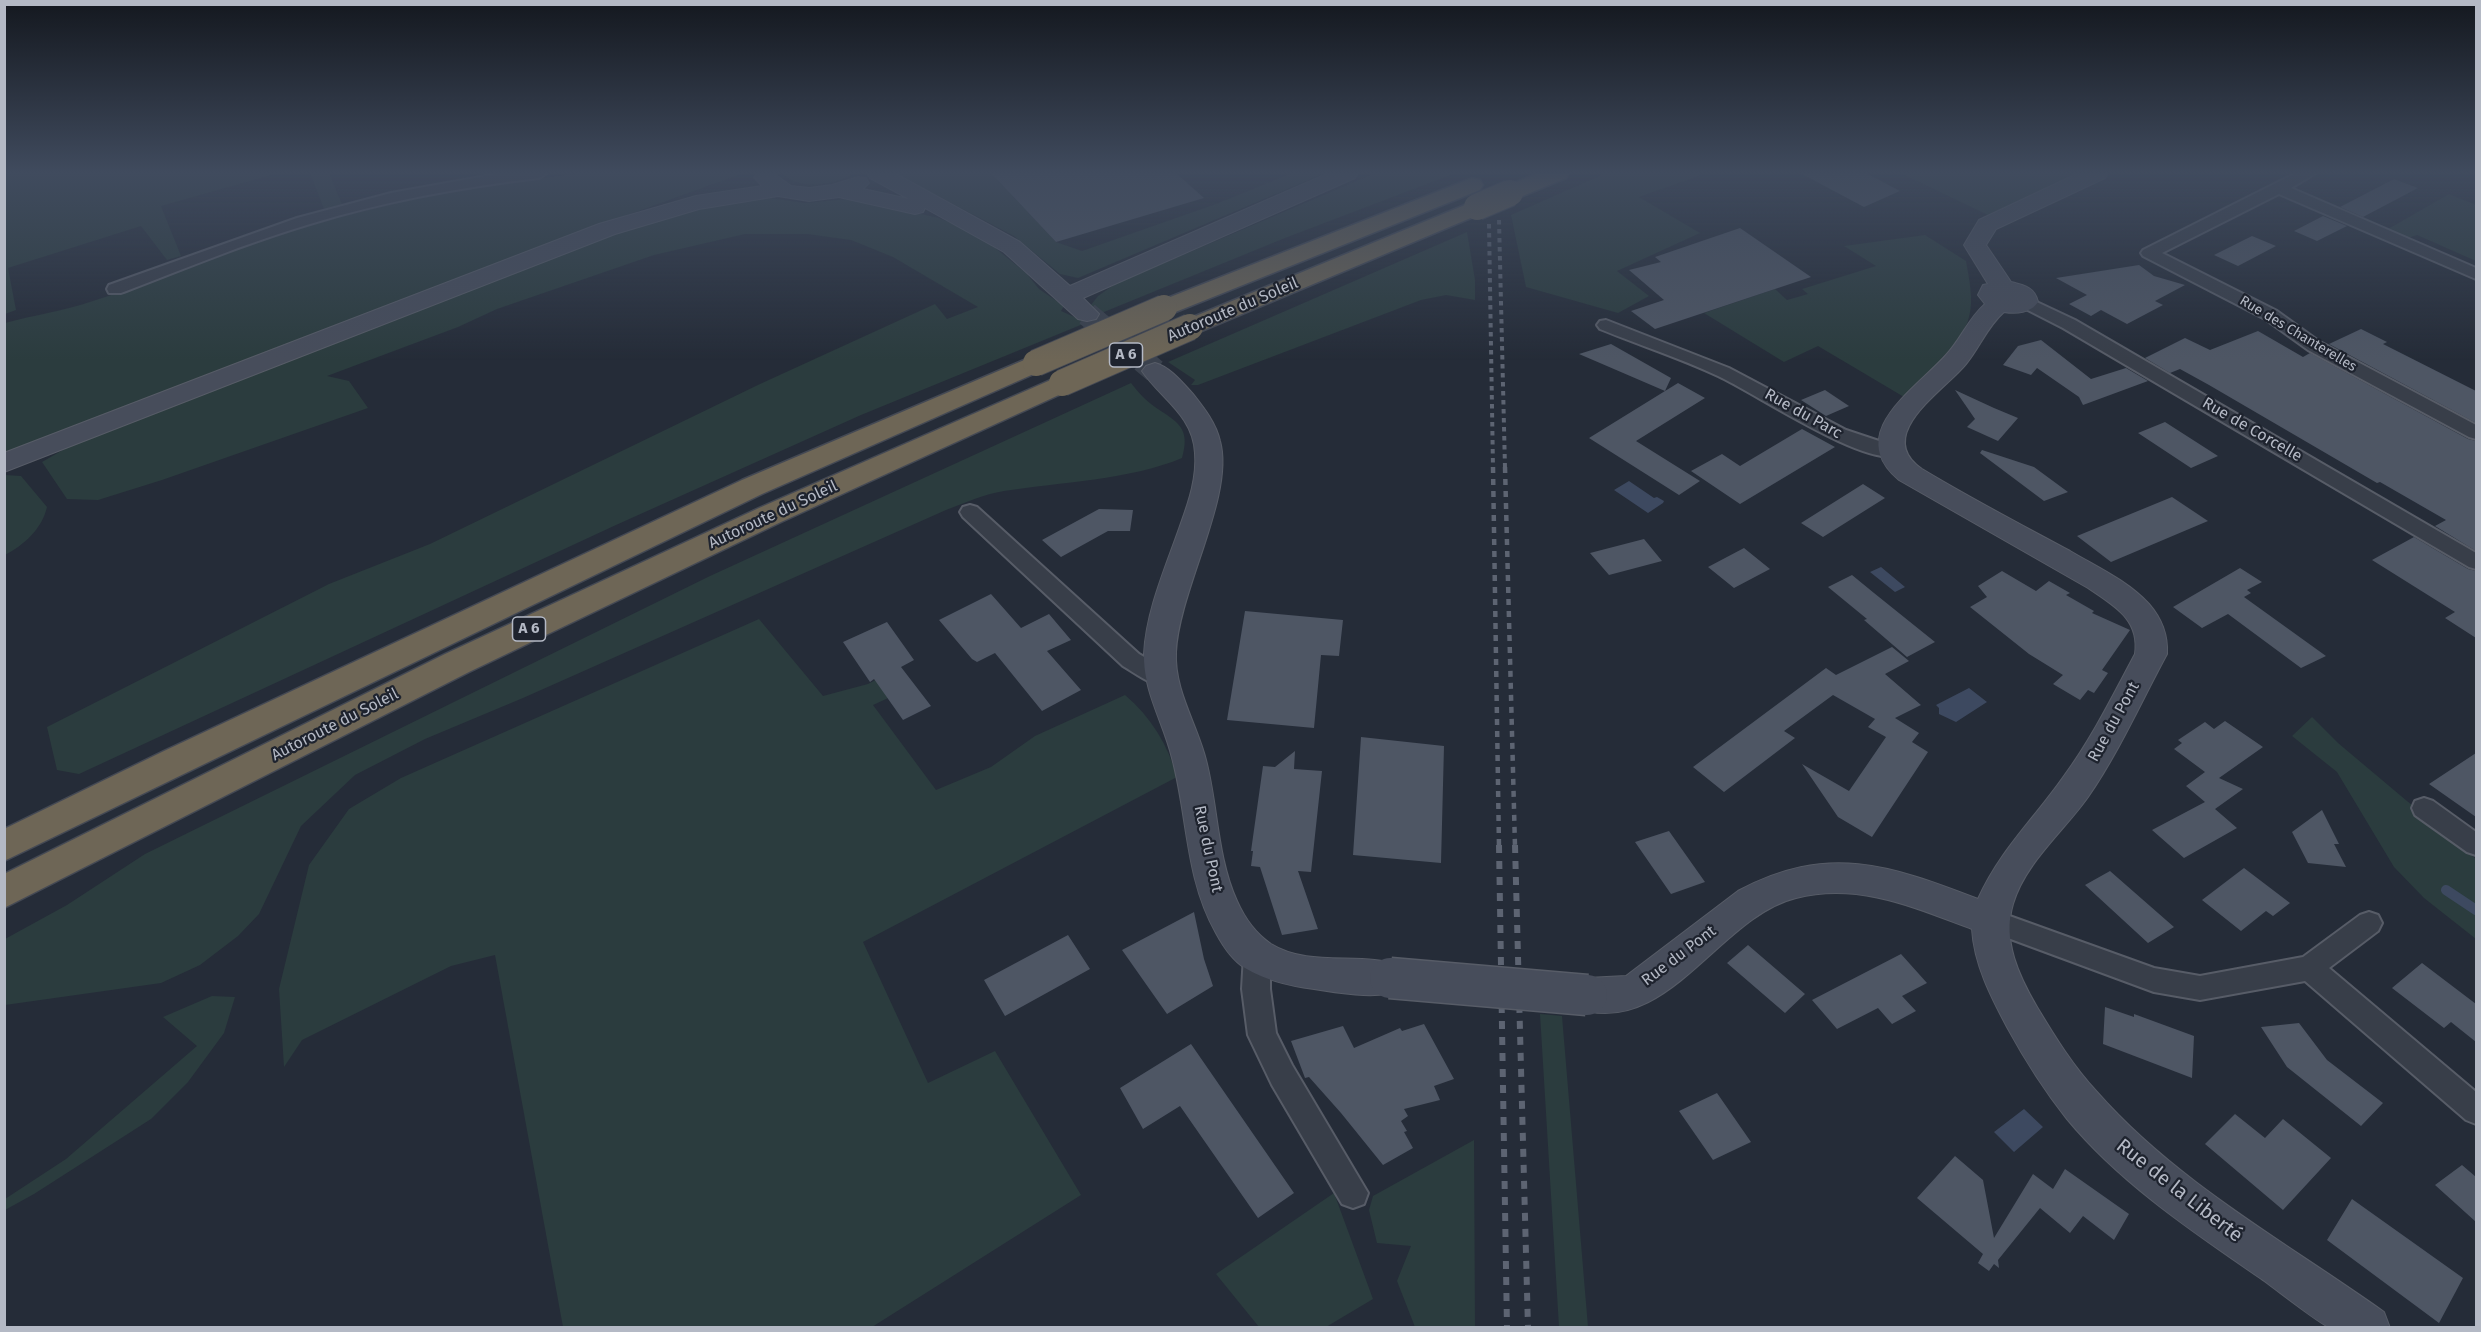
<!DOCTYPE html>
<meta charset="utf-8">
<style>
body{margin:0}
#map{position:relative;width:2481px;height:1332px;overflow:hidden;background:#252c38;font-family:"Fira Sans",sans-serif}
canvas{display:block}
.frame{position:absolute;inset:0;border:6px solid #b4b9c5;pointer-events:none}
</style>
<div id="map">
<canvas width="2481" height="1332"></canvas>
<div class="frame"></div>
</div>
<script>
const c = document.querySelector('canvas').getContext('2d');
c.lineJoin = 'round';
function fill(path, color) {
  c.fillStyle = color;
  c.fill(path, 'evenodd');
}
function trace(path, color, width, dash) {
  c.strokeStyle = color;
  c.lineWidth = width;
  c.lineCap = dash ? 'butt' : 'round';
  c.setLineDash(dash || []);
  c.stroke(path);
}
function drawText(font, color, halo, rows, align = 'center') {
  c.font = font + ' "Fira Sans",sans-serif';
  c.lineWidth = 4.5;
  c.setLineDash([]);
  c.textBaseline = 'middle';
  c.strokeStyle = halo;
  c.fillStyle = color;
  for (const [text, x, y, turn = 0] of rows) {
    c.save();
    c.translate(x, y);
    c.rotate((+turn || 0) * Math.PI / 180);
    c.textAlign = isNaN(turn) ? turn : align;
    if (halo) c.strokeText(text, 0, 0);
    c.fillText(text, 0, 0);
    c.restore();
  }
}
const green = new Path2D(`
 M5,173H279L161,206L181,256L167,260L141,226L8,268L16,310L5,314Z
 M310,173H329L342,204L324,209Z
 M584,173H744L597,226L5,456V323C34,315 64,311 93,301C161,280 226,251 295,230C389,201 486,183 584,173Z
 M782,173H855C835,185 799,192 782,173Z
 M894,173H991L1056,242L1082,251L1216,204L1292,173H1325L1078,278L1060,274L1014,236Z
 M1375,173H1456L1285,238L1099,314L1091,305L1098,296L1115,284Z
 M1606,173H1701L1699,176L1639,197L1700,233L1617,271L1649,296L1618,313L1526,287L1511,215Z
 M1900,173H2078L1988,215Z
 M2449,194L2476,205V261L2417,235L2408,238L2388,229Z
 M770,198L805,203L847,199L863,201L939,218L968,230L994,247L1026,273L1039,289L1064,306L1061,311L1081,320L1083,324L861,415L616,525L79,774L57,770L47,727L329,584L430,544L760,384L935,304L947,319L978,307L893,257L851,240L807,234H745L654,255L497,309L458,327L327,376L349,381L368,408L162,480L98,500L67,499L42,462L68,447C188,399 309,351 430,304C540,260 651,211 770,198Z
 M1467,232L1475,280V300L1446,295L1421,300L1198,385H1191L1195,380L1168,362Z
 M1925,235L1966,261C1969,279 1974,299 1969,317C1963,344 1923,376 1904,397L1818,346L1784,362L1704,313L1775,289L1787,300L1808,294L1802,289L1876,266L1844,246Z
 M1131,383C1138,392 1145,400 1155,407C1177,422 1191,427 1182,458C1130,480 1060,482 1004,491C984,494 965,503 946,510L523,698L425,739L355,775L301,826L259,914L238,936L200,965L161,983L5,1005V939L67,905L145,854L710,576Z
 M5,475L21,476L47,507C42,529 24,545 5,555Z
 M759,619L823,696L868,684L896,669L910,688L873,705L936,790L991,767L1035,736L1125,695C1151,717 1168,745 1177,777L863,942L928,1083L995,1051L1081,1195L872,1327H563L495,955L451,966L302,1040L284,1067L279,989L309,865L349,809L401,778Z
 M2312,717L2338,743L2476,859V939L2424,898L2394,867L2337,772L2292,736Z
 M212,996L235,997L224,1033L188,1082L151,1119L34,1194L5,1210V1199L66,1159L197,1046L163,1017Z
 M1540,1014L1562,1016L1588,1327H1559Z
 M1474,1140L1475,1327H1415L1397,1281L1411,1246L1377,1243L1369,1210L1373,1196Z
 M1334,1193L1373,1299L1326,1327H1259L1216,1274Z`);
const water = new Path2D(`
 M1629,481L1654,498L1657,497L1664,501L1663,503L1648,513L1614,490Z
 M1881,567L1905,587L1895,592L1870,572Z
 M1969,688L1987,702L1956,722L1939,714V708L1936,705Z
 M2024,1109L2043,1127L2014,1152L1994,1132Z`);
const stream = new Path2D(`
 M2446,890L2476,910`);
const building = new Path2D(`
 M991,173H1176L1204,198L1056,242Z
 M1800,173H1866L1900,191L1864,207Z
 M2394,179L2418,188L2363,217L2340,207Z
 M2323,216L2347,226L2317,241L2294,231Z
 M1740,228L1811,277L1655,329L1631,311L1664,300L1629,270L1661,262L1655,257Z
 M2252,236L2276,246L2238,266L2214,255Z
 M2139,265L2154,276L2185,285L2155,301L2163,305L2127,324L2101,310L2091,316L2069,304L2087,295L2056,278Z
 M2361,329L2387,342L2383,344L2476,391V423L2329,344Z
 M2258,331L2303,357L2310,353L2468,439L2476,441V551L2435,526L2446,520L2380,482L2377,483L2209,385L2180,369L2170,373L2145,358L2185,338L2210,350Z
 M2041,340L2091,379L2126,368L2148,381L2083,405L2079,397L2037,368L2031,375L2003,365L2018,346Z
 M1611,344L1671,378L1665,391L1579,354Z
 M1678,383L1705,398L1636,441L1700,481L1679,495L1589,438Z
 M1825,390L1849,406L1826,416L1801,400Z
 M1955,390L1994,408L2018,418L1998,441L1967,427L1975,419Z
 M2165,422L2218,456L2191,468L2138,433Z
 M1802,429L1835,447L1740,504L1691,471L1722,454L1740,466Z
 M1982,450L2034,467L2068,492L2044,501L1980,453Z
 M1863,484L1885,498L1823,537L1801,523Z
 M2172,497L2208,521L2111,562L2077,536Z
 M1099,509L1133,510L1130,531H1108L1061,557L1042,540Z
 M2414,537L2468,569L2476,571V638L2445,618L2455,612L2372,560Z
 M1644,539L1662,561L1609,575L1590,553Z
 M1744,548L1770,569L1734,588L1708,567Z
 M2240,568L2262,582L2247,590L2251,593L2244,597L2326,656L2301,668L2228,614L2202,628L2173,607Z
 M2002,571L2036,591L2049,581L2070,593L2066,595L2094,611L2092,613L2130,630L2102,670L2108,673L2094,693L2088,690L2080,700L2053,684L2063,675L2029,654L1970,607L1987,597L1978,586Z
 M1852,575L1874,593L1935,642L1907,657L1864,620L1867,619L1828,587Z
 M991,594L1021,628L1049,614L1071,640L1047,651L1081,690L1042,711L995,653L977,662L972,659L939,620Z
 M1245,611L1343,620L1339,656L1321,655L1314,728L1227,720Z
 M887,622L914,660L901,667L931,706L903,720L874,679L870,682L843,642Z
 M1892,647L1909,661L1885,674L1921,705L1895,718L1919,733L1912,742L1928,752L1872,837L1838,817L1802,764L1849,791L1886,737L1868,727L1875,719L1833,695L1784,731L1795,738L1724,792L1693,767L1826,668L1836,675Z
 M2225,721L2263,747L2219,778L2243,789L2215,809L2237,828L2184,858L2152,830L2205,802L2186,786L2205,772L2174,749L2182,743L2178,740L2205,722L2214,729Z
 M1361,737L1444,746L1441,863L1353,855Z
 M1295,751L1294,769L1322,771L1311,872L1298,871L1318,929L1282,935L1260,867L1251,866L1253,851H1251L1263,766L1275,767Z
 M2476,753V817L2429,784Z
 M2322,810L2339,844H2334L2346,867L2308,863L2292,832Z
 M1669,831L1705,882L1671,894L1635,842Z
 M2244,868L2290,903L2273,916L2266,911L2241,931L2202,900Z
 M2110,871L2174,927L2148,943L2085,885Z
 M1194,912L1204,959L1213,986L1167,1014L1122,950Z
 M1068,935L1090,969L1005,1016L984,980Z
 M1748,945L1805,994L1785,1013L1727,963Z
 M1901,954L1927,983L1902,996L1916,1011L1892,1024L1878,1008L1837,1029L1812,1000Z
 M2422,963L2476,1004V1042L2451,1022L2444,1028L2392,988Z
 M2105,1007L2134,1017V1014L2194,1036L2192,1078L2103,1044Z
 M2299,1023L2327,1060L2383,1103L2361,1126L2287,1067L2261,1027Z
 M1424,1024L1454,1079L1434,1086L1440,1100L1404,1109L1408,1116L1401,1121L1407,1131L1404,1132L1413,1148L1383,1165L1341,1113L1309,1077L1305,1078L1291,1041L1343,1026L1354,1048L1400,1028L1402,1031Z
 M1191,1044L1294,1193L1258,1218L1180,1106L1143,1129L1120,1088Z
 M1717,1093L1751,1142L1713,1160L1679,1111Z
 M2235,1114L2265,1138L2283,1119L2331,1158L2283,1210L2205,1144Z
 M1955,1156L1983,1180L1994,1238L2033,1174L2053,1189L2065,1169L2129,1214L2114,1240L2083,1216L2070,1233L2040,1208L1998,1260L1999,1268L1994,1264L1989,1271L1978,1263L1983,1254L1917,1198Z
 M2462,1165L2476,1177V1222L2435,1185Z
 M2352,1199L2463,1278L2439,1323L2327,1240Z`);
const secondaryTunnel = new Path2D(`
 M1087,314L1155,371`);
const street = new Path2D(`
 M502,173H547L539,178C462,187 385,201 310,224C246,243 184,269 121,293H109L107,289L109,285L297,218L391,193Z
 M2296,173H2316L2291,188L2476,268V279L2279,194L2162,253L2277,311L2320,342L2476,425V439L2469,437L2308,350L2265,319L2143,256L2141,253L2143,250Z
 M2026,297L2075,320L2476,553V569L2469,567L2063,328L2020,306L2017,302L2020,298Z
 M1606,320L1729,368L1846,430L1900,448L1903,452L1900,456C1862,466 1757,394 1718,376C1680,358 1639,345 1600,329L1597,325L1600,321Z
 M970,505L977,507L1139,654L1170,672L1173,678L1170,684C1154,689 1137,674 1123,666L963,517L960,512L963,507Z
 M2424,798L2433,801L2476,832V855L2467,852L2415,815L2412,808L2415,801Z
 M1990,909L2154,968L2200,976L2303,957L2360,915L2369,912L2378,915L2382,923L2378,931L2329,968L2476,1092V1124L2466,1120L2305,981L2200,1000L2154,992L1981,928L1977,920L1981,912Z
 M1257,943L1266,947L1270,955V989L1276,1033L1292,1065L1368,1193L1364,1204L1353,1208L1342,1204L1272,1085L1248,1035L1242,989L1244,955L1248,947Z`);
const secondary = new Path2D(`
 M757,173H773L791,186L809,188L832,185L858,177L866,178L869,183L863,189L909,199L870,178L867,173H894L1020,242L1070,286L1329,173H1358L1355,178L1083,298L1099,314L1096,319L1087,321L1078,319L1004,252L925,208L923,212L915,214L839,197L809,201L778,196L699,209L615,234L4,472V453L599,224L696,196L762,186L754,177Z
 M2079,173H2108L2105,178L1996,229L1986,245L2011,282C2023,285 2035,287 2038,302C2031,313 2016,314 2004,312C1987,327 1980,347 1966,364C1945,390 1872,435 1922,469C1970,498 2020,524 2070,551C2097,567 2128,581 2149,604C2162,619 2168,635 2167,654C2141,702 2119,752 2088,797C2064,831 2025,863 2013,904C2002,941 2019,976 2037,1007C2055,1037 2073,1066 2097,1092C2176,1182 2287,1243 2384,1312L2390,1328C2373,1328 2347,1331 2331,1328C2322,1326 2272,1286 2260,1278C2192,1231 2120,1183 2067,1119C2044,1090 2025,1060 2007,1027C1991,997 1974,964 1972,929C1915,908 1859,882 1796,898C1718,917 1666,1042 1573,1007L1568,995L1573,983L1587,978L1626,976L1738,891C1827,843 1890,865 1978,899C2000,850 2034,819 2064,776C2092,738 2113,695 2135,654C2140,619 2114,606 2088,588L1899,480C1843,433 1917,388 1946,355C1961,339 1968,319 1985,304L1978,295L1983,285L1988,284L1964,245L1979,220Z
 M1155,363C1170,367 1182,382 1193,394C1204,408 1216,423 1220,441C1235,495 1179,590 1176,652C1174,690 1197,724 1206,760C1218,806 1217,857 1237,901C1244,917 1256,934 1271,944C1310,968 1362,951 1403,966L1409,978L1403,990C1377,1000 1341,993 1314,989C1290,986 1265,980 1245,968C1232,960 1223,946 1216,933C1185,878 1188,818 1172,758C1164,724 1143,691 1144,654C1146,610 1167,564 1181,523C1189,501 1197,477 1195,453C1193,415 1161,399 1142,371L1146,366Z`);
const highway = new Path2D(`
 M1538,173H1569L1566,178L1518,198L1510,200L1502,198L1499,193L1502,188Z
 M1472,178L1480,180L1483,185L1480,190L1173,313L1164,316L1155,313L1151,308L1155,303Z
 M1477,200L1485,202L1489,207L1485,212L1199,332L1190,335L1181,332L1177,327L1181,322Z
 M1036,355L1045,357L1049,363L1045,369L762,494L4,861V829L164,751L742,480Z
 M1062,375L1072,377L1075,383L1072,389L781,522L469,672L4,908V874L445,654L759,508Z`);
const railFar2 = new Path2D(`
 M1499,220L1505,468
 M1489,224L1493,468`);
const railFar1 = new Path2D(`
 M1493,467L1499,847
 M1505,467L1515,847`);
const rail = new Path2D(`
 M1499,845L1507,1328
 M1515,845L1528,1328`);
const secondaryBridge = new Path2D(`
 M1390,978L1587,995`);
const highwayBridge = new Path2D(`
 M1477,207L1510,193
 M1036,363L1164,308
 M1062,383L1190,327`);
const farStreetnames = [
 ["Rue des Chanterelles",2298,334,31]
];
const shields = [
 [1126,355,33],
 [529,629,33]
];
const shieldNames = [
 ["A 6",1126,355],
 ["A 6",529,629]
];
const streetNames = [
 ["Autoroute du Soleil",1233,310,-23],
 ["Rue du Parc",1803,414,29],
 ["Rue de Corcelle",2252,430,30],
 ["Autoroute du Soleil",773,515,-25],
 ["Rue du Pont",2114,722,-61],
 ["Autoroute du Soleil",335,725,-27],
 ["Rue du Pont",1208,849,78],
 ["Rue du Pont",1679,956,-37]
];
const nearStreetnames = [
 ["Rue de la Liberté",2179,1191,38]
];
fill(green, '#2b3c3e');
fill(water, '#3d4960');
trace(stream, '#3d4960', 10);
fill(building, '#4e5664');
trace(secondaryTunnel, '#3a414d', 24, [24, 12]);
trace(street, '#575c67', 4);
trace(secondary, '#575c67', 2);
trace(highway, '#444954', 3);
fill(street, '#383e49');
fill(secondary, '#474d5b');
fill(highway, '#6e6656');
trace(railFar2, '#5d6472', 4, [4.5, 4.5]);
trace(railFar1, '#5d6472', 4.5, [6, 6]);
trace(rail, '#5d6472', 6, [8, 8]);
trace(secondaryBridge, '#575c67', 43, []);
trace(highwayBridge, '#444954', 28, []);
trace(secondaryBridge, '#474d5b', 40);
trace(highwayBridge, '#6e6656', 26);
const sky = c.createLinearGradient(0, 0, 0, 360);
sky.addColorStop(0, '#14181f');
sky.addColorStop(0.48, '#404b5e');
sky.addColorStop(1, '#404b5e00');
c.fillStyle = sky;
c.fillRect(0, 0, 2481, 360);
drawText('14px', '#b4b9c5', '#1e232e', farStreetnames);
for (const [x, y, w] of shields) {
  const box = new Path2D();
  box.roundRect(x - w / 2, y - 12, w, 24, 4.5);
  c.fillStyle = '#1e232e';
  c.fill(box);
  trace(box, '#b4b9c5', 1.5);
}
drawText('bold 15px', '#b4b9c5', null, shieldNames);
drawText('16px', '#b4b9c5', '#1e232e', streetNames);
drawText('20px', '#b4b9c5', '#1e232e', nearStreetnames);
</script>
